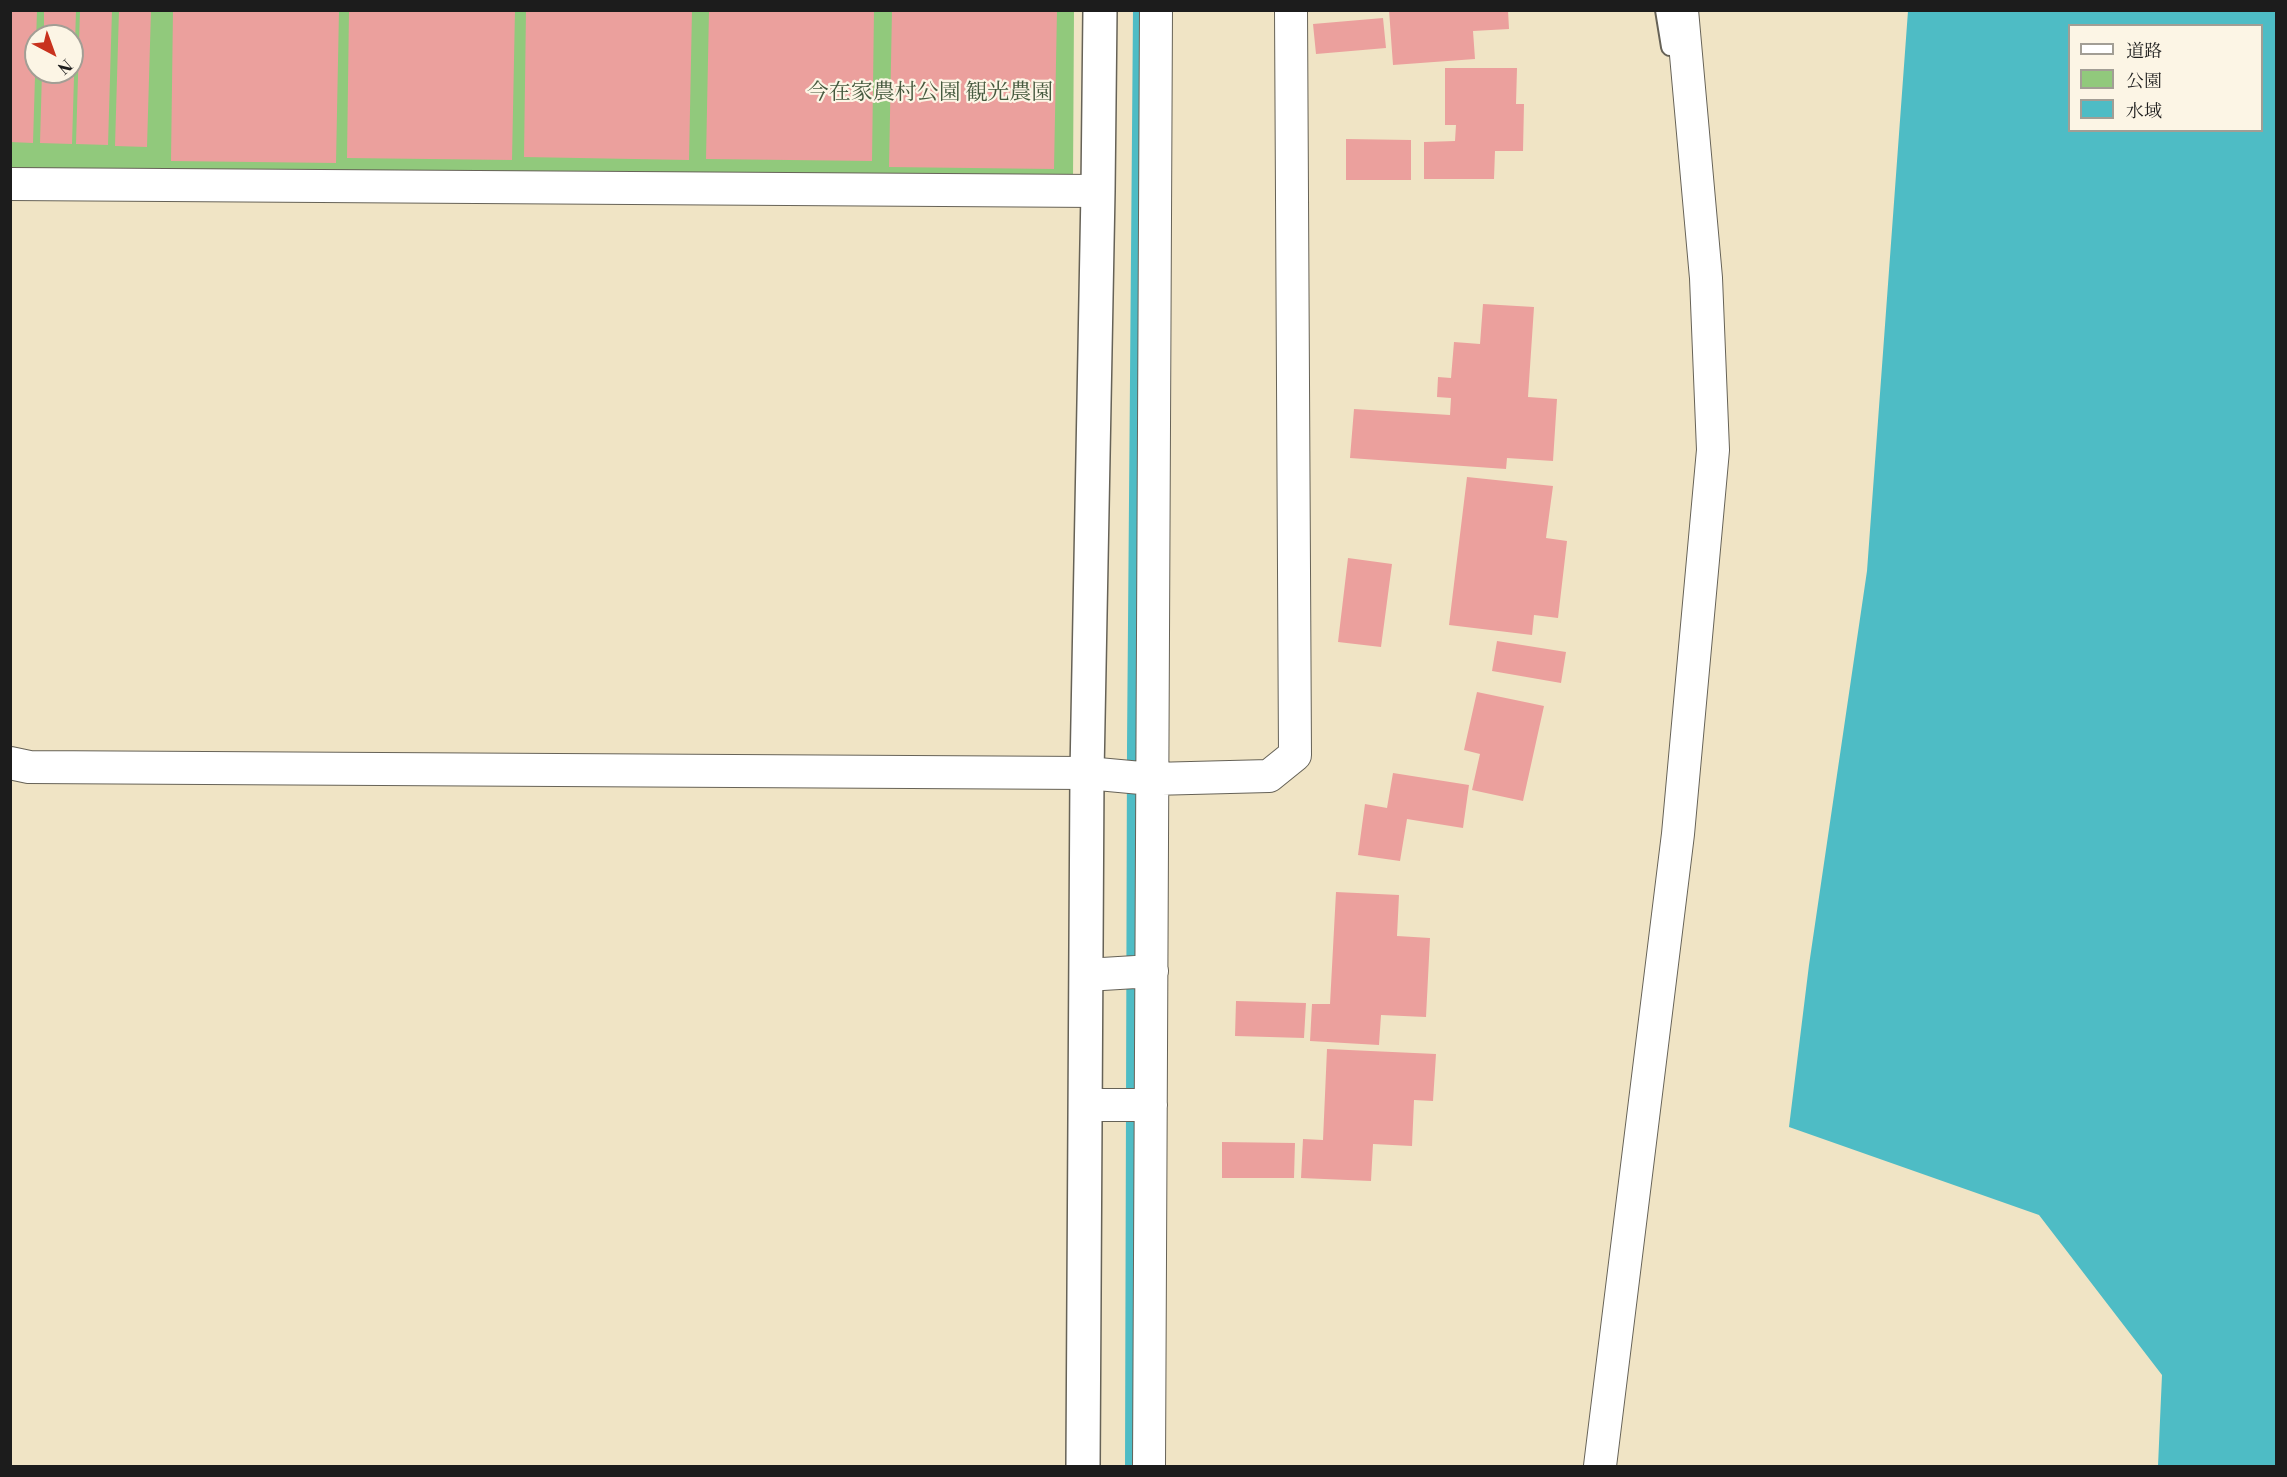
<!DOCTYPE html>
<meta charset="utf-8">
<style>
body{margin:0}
#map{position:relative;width:2287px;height:1477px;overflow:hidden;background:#f0e4c5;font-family:"Libre Bodoni","Noto Serif JP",serif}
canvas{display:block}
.frame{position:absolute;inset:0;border:12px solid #1c1c1c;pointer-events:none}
.legend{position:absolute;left:2068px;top:24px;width:195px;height:108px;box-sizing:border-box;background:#fcf5e5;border:2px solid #a29e95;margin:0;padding:8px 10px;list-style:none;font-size:18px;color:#1c1c1c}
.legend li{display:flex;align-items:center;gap:12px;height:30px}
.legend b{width:30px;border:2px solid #a29e95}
.north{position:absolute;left:24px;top:24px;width:60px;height:60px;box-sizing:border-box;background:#fcf5e5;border:2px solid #a29e95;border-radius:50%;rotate:139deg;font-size:16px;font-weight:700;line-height:24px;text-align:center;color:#1c1c1c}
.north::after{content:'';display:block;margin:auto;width:21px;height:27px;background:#c8321e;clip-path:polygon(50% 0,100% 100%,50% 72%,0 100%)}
</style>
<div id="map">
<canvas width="2287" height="1477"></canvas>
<div class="frame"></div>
<ul class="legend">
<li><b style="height:8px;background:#fff"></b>道路</li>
<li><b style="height:16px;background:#91c97c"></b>公園</li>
<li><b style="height:16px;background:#4ebcc5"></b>水域</li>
</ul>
<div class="north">N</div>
</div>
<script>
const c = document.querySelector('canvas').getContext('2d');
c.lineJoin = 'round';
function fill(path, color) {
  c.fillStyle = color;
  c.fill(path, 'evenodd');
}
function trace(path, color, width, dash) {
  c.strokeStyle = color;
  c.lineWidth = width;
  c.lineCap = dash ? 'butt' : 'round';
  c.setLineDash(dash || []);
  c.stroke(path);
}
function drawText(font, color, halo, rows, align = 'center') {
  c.font = font + ' "Libre Bodoni","Noto Serif JP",serif';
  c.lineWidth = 4.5;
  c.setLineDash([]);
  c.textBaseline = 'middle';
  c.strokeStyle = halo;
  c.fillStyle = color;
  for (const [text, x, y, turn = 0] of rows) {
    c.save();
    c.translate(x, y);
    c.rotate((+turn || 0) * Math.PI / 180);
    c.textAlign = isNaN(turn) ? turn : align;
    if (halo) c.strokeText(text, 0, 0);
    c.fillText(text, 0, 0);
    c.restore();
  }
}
const green = new Path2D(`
 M11,11H1074L1073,180L11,172ZM36,36H72V72H36Z`);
const water = new Path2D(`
 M1908,11H2276V1466H2158L2162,1375L2039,1215L1789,1127L1809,965L1867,571ZM2070,26H2262V130H2070Z`);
const stream = new Path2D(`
 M1130,1466L1132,746L1138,10`);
const building = new Path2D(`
 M10,10H37L33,143L10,142Z
 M44,10H76L72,144L40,143L42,72H72V36H44Z
 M80,10H112L108,145L76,144Z
 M119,10H151L147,147L115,146Z
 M173,10H339L336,163L171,161Z
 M349,10H515L512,160L347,158Z
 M526,10H692L689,160L524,157Z
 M709,10H874L872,161L706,159Z
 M892,10H1057L1054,169L889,167Z
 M1389,10H1508L1509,29L1473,31L1475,59L1393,65Z
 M1383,18L1386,48L1316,54L1313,24Z
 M1445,68H1517L1516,104H1524L1523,151H1495L1494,179H1424V142L1455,141L1456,125H1445Z
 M1346,139L1411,140V180H1346Z
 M1483,304L1534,307L1528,397L1557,399L1553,461L1507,458L1506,469L1350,458L1354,409L1450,415L1451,398L1437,397L1438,377L1451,378L1454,342L1480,344Z
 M1467,477L1553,486L1546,538L1567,541L1558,618L1534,615L1532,635L1449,625Z
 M1348,558L1392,564L1381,647L1338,642Z
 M1497,641L1566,652L1561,683L1492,671Z
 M1477,692L1544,706L1523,801L1472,790L1480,754L1464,750Z
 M1393,773L1469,785L1463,828L1407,819L1400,861L1358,855L1365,804L1387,808Z
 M1336,892L1399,895L1397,936L1430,938L1426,1017L1381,1015L1379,1045L1310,1041L1312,1004H1330Z
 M1236,1001L1306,1003L1304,1038L1235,1036Z
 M1327,1049L1436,1054L1433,1101L1414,1100L1412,1146L1373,1144L1371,1181L1301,1178L1303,1139L1323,1140Z
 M1222,1142L1295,1143L1294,1178H1222Z`);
const service = new Path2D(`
 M1664,10L1670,47`);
const minor = new Path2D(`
 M10,184L1098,191
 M10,763L29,767L1087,773L1152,779L1269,776L1295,755L1291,10
 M1086,975L1152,971
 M1085,1105H1151
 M1149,1466L1156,10
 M1600,1466L1678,834L1713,450L1706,278L1682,10`);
const tertiary = new Path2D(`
 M1083,1466L1087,773L1098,191L1100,10`);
const parkNames = [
 ["今在家農村公園 観光農園",930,94]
];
fill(green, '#91c97c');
fill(water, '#4ebcc5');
trace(stream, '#4ebcc5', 10);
fill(building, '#eba09d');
trace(service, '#666257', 20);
trace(minor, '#666257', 34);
trace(tertiary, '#666257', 36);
trace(service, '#fff', 16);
trace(minor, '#fff', 32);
trace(tertiary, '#fff', 33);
drawText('22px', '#45593e', '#fcf5e5', parkNames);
</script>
